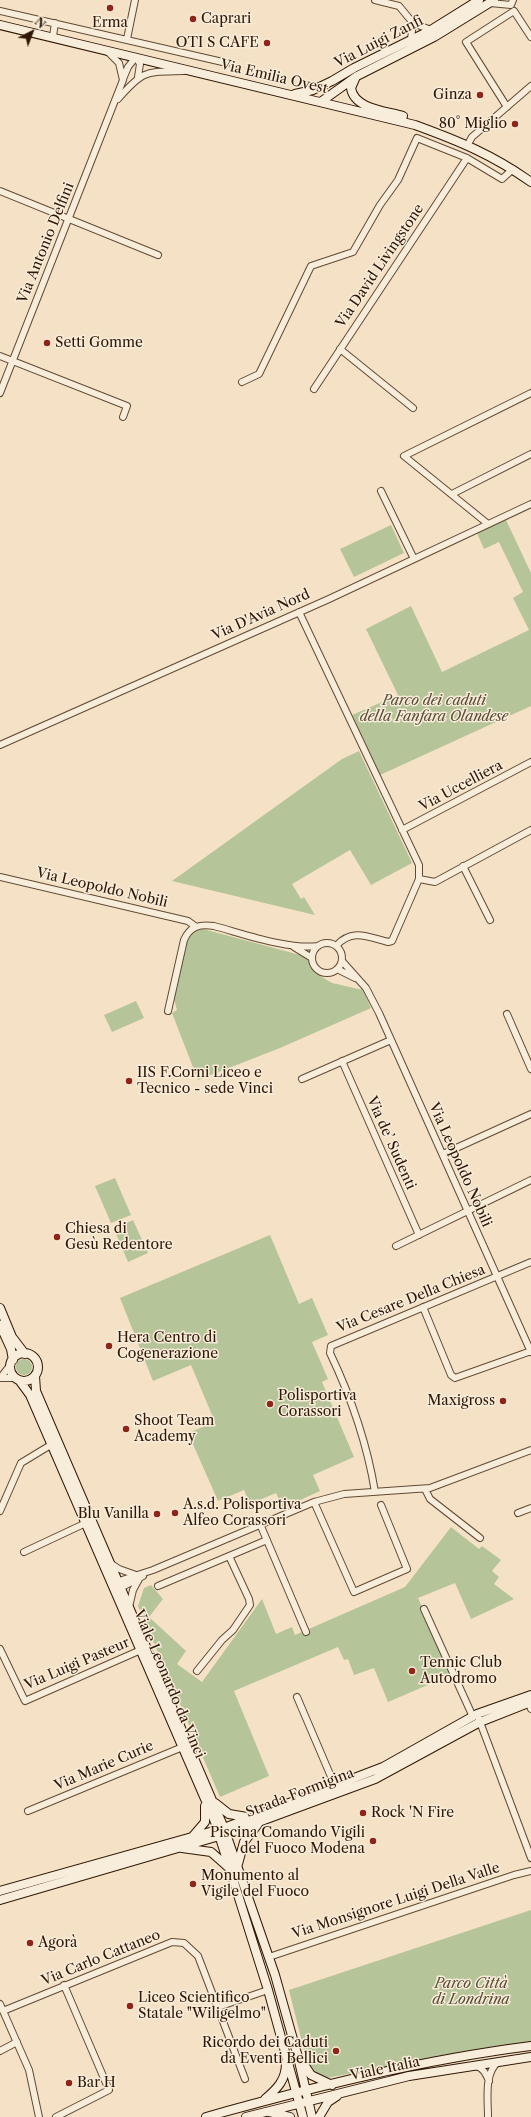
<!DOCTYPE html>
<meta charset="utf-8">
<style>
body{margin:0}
#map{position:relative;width:531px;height:2117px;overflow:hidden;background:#f5e2c6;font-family:"Libre Caslon Text",serif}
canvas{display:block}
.north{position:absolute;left:12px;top:12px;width:40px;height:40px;-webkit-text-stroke:3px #f8ecda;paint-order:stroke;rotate:42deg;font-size:11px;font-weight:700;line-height:16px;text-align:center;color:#2f1704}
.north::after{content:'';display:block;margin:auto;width:14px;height:18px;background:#2f1704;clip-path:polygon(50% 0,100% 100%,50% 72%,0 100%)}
</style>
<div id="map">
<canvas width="531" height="2117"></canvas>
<div class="north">N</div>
</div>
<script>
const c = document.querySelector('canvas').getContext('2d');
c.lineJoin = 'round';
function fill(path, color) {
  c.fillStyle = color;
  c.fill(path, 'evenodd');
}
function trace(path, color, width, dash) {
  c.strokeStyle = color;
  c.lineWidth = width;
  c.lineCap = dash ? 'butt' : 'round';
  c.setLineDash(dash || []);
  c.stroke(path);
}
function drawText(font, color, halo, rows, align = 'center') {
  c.font = font + ' "Libre Caslon Text",serif';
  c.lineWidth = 3;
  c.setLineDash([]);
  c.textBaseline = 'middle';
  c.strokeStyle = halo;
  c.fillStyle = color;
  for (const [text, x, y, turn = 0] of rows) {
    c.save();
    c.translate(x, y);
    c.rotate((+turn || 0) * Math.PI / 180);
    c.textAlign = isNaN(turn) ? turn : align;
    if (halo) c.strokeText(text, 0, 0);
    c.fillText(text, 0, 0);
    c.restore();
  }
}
const green = new Path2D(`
 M506,520L531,573V706L380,775L352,715L398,695L366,629L411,606L442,672L529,630L513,598L523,592L499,542L484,549L477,533Z
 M391,525L404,553L354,577L340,549Z
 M359,751L412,863L371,885L350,850L292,884L301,899L304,897L315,915L172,881L342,759Z
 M203,929L304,956L322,977L332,983L363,990L371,1008L280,1048L198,1080L172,1013L177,1010L174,999L187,942L193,932Z
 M136,1001L144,1018L112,1032L104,1015Z
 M115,1178L131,1215L111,1223L95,1186Z
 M133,1220L148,1253L128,1262L114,1229Z
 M270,1235L299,1304L312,1298L328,1335L312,1342L328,1379L322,1382L354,1457L313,1475L320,1491L283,1508L276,1493L250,1504L244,1490L218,1501L188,1433L215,1422L191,1365L153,1381L120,1298Z
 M16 1367a8 8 0 1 1 16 0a8 8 0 1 1-16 0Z
 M451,1527L479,1549L482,1546L501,1560L492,1571L499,1577L494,1584L514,1599L471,1619L455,1583L418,1598L451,1675L388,1702L374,1668L354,1675L348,1659L344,1660L338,1647L234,1691L269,1776L220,1797L138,1606L144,1588L151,1585L163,1599L149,1617L186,1651L177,1664L202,1682L262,1599L276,1634L292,1627L295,1635L405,1587Z
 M531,1910V2043L458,2053L327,2078L316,2075L308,2066L289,1990Z`);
const street = new Path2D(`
 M375,0L399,6L413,23L431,30
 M490,3L511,5L513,0
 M0,11L227,63
 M53,36L55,23
 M127,39L135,0
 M411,39L413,23
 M123,79L128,67L136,57L140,64L138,77
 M118,99C144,69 146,72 184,71
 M507,107L466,42L514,11L531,37
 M468,144L472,137L531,86
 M0,191L158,255
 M340,349L413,408
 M0,356L127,406L123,417
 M242,382L259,374L311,266L353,252L380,205L398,180L417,138L467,158L502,179L513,169
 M314,389L467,158
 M0,393L123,80L119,63L108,52
 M381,491L414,559
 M452,494L531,454
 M488,524L404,456L531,393
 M299,612L419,865V879L435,882L531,830
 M0,745L329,599L531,504
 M402,830L531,762
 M463,866L490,920
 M0,877L188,921L196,927
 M312 958a15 15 0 1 1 30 0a15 15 0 1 1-30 0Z
 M336,946C352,928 368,937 388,942L392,941L419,879
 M294,947L312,958
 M342,961L366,988L379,1013L531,1352
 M337,969L355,978
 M168,1011L184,940C190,926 200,924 214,926C244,934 289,950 318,946
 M507,1014L531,1069
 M342,1061L419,1235
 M302,1079L391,1040
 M443,1154L531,1114
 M396,1246L531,1180
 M423,1307L451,1375L455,1378L531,1351
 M1,1377L11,1364
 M0,1378H16
 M425,1489L430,1499L480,1538
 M375,1492C367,1443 351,1397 330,1353L331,1346L531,1262
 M314,1502L354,1592L407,1569L381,1505
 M0,1511L21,1463L54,1443
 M518,1513L531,1508
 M260,1524L306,1632
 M24,1552L88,1522
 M110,1563L119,1569L136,1575
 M117,1584L124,1586L143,1576
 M119,1585L122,1580L153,1570L314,1502L344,1494L430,1488L531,1450
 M158,1586L267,1540
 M129,1607L133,1590L139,1579
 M424,1609L473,1717
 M0,1649L25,1701L143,1649
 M197,1671L222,1640L233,1630L250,1605L249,1599L229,1556
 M297,1697L335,1786
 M529,1703L531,1709
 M477,1714L531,1858
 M28,1811L185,1746
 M269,1957L514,1875L531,1871
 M0,2004L29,2070L39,2117
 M218,2007L268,1990
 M3,2011L172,1942L184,1943L198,1956L245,2079
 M0,2051L17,2042
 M475,2066C483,2067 486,2074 489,2081
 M56,2117L109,2090L64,1985
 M488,2117C488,2100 484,2073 498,2062`);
const secondary = new Path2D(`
 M0,25L415,125C459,141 493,155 531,182
 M355,79L351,88C354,109 386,111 403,116
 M295,94L313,90L332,81L354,68L431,30L479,0
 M322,101L357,76L434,37L494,0
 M0,1308L12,1337L25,1354
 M0,1325L11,1349L13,1360
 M10 1367a14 14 0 1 1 28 0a14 14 0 1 1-28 0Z
 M35,1376L36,1391L224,1828L275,1975L298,2057L312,2117
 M19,1380L30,1395L215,1822L268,1990L303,2117
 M215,1803L229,1814L247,1817
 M193,1836L205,1822V1806
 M182,1848L211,1852L228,1867
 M238,1864L244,1842L258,1824
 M0,1891L224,1828L383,1767L477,1714L531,1695
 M0,1900L226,1834L375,1779L480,1722L531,1702
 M301,2060L311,2075L332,2085
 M265,2099C277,2089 286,2080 286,2063
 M269,2112L290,2117
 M206,2117C313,2087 421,2060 531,2046
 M246,2117L409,2076L531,2057
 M319,2117L328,2102L337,2096`);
const markers = [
 [110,8,4,"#8f2418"],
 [193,19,4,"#8f2418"],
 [267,43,4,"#8f2418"],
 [480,95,4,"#8f2418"],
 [515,124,4,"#8f2418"],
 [47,343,4,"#8f2418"],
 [129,1081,4,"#8f2418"],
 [57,1237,4,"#8f2418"],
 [109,1346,4,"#8f2418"],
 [503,1401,4,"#8f2418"],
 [270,1404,4,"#8f2418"],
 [126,1429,4,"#8f2418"],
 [175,1513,4,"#8f2418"],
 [157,1514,4,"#8f2418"],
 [412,1671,4,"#8f2418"],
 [363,1813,4,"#8f2418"],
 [373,1841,4,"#8f2418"],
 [193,1884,4,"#8f2418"],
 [30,1943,4,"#8f2418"],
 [130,2006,4,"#8f2418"],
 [336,2051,4,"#8f2418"],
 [69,2083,4,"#8f2418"]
];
const poiNames = [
 ["Caprari",201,19],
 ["Erma",110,23,"center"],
 ["OTI S CAFE",259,43,"right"],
 ["Ginza",472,95,"right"],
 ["80° Miglio",507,124,"right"],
 ["Setti Gomme",55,343],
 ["IIS F.Corni Liceo e",137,1073],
 ["Tecnico - sede Vinci",137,1089],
 ["Chiesa di",65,1229],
 ["Gesù Redentore",65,1245],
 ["Hera Centro di",117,1338],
 ["Cogenerazione",117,1354],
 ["Polisportiva",278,1396],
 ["Corassori",278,1412],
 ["Maxigross",495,1401,"right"],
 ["Shoot Team",134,1421],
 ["Academy",134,1437],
 ["A.s.d. Polisportiva",183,1505],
 ["Alfeo Corassori",183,1521],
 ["Blu Vanilla",149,1514,"right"],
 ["Tennic Club",420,1663],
 ["Autodromo",420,1679],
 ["Rock 'N Fire",371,1813],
 ["Piscina Comando Vigili",365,1833,"right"],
 ["del Fuoco Modena",365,1849,"right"],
 ["Monumento al",201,1876],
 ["Vigile del Fuoco",201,1892],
 ["Agorà",38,1943],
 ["Liceo Scientifico",138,1998],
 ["Statale \"Wiligelmo\"",138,2014],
 ["Ricordo dei Caduti",328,2043,"right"],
 ["da Eventi Bellici",328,2059,"right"],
 ["Bar H",77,2083]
];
const streetNames = [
 ["Via Luigi Zanfi",379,42,-27],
 ["Via Emilia Ovest",274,77,13],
 ["Via Antonio Delfini",46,243,-68],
 ["Via David Livingstone",380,266,-56],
 ["Via D'Avia Nord",261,615,-24],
 ["Via Uccelliera",461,786,-28],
 ["Via Leopoldo Nobili",102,888,13],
 ["Via de’ Sudenti",391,1143,66],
 ["Via Leopoldo Nobili",460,1165,66],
 ["Via Cesare Della Chiesa",411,1299,-22],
 ["Via Luigi Pasteur",77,1664,-23],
 ["Viale Leonardo da Vinci",169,1684,67],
 ["Via Marie Curie",104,1766,-23],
 ["Strada Formigina",300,1793,-21],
 ["Via Monsignore Luigi Della Valle",396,1901,-18],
 ["Via Carlo Cattaneo",101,1958,-22],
 ["Viale Italia",385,2069,-12]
];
const parkNames = [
 ["Parco dei caduti",434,701],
 ["della Fanfara Olandese",434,717],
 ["Parco Città",471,1984],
 ["di Londrina",471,2000]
];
fill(green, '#b6c499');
trace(street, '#604a34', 8);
trace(secondary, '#2f1704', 10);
trace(street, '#f8ecda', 6);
trace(secondary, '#f8ecda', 8);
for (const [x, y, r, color] of markers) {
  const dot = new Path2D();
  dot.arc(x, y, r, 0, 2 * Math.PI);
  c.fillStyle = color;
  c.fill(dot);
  trace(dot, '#f8ecda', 1.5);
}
drawText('14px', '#2f1704', '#f8ecda', poiNames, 'left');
drawText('14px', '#2f1704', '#f8ecda', streetNames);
drawText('italic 14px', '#584b31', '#f8ecda', parkNames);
</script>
